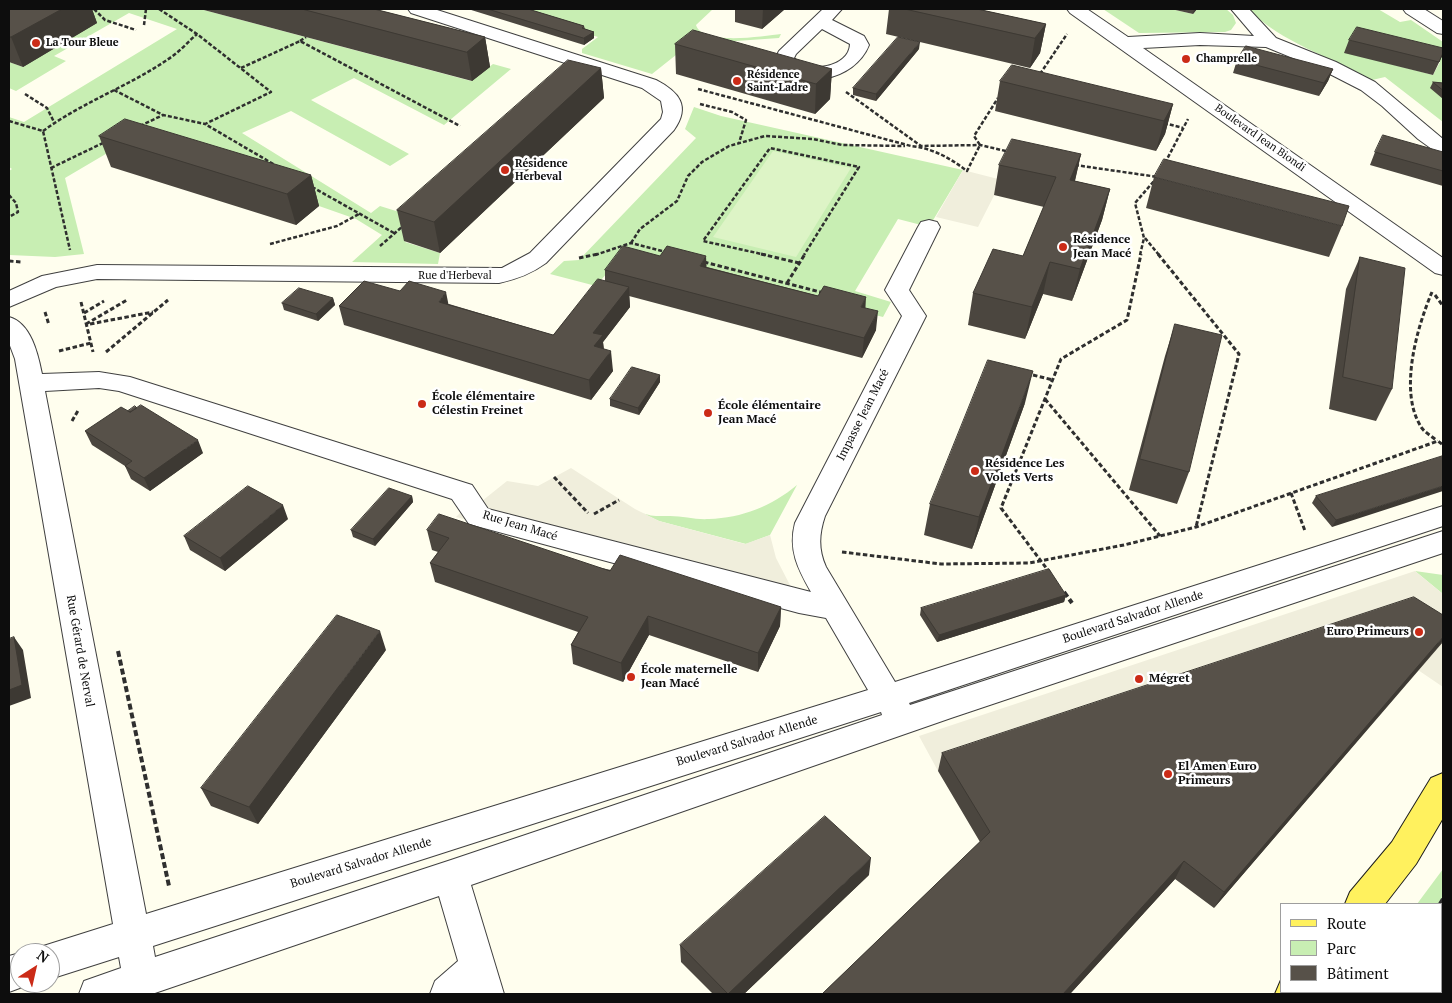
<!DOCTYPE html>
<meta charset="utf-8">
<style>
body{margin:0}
#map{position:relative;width:1452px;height:1003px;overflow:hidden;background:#fffeee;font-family:"PT Serif",serif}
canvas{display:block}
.frame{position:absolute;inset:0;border:10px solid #0d0d0d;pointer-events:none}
.legend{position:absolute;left:1280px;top:903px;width:162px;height:90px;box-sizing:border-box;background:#fff;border:1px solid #9e9e9e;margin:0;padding:6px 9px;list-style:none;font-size:15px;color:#0d0d0d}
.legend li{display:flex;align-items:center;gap:10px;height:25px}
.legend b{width:25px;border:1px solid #9e9e9e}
.north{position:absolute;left:10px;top:943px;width:50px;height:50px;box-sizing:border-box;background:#fff;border:1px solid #9e9e9e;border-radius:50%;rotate:35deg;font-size:14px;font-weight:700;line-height:20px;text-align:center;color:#0d0d0d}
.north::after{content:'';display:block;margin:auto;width:18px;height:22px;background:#cb2b17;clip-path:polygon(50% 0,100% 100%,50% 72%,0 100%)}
</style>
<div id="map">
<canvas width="1452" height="1003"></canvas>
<div class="frame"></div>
<ul class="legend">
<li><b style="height:6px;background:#fff15e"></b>Route</li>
<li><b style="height:14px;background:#c8eeb3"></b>Parc</li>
<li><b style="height:14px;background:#575149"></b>Bâtiment</li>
</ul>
<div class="north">N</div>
</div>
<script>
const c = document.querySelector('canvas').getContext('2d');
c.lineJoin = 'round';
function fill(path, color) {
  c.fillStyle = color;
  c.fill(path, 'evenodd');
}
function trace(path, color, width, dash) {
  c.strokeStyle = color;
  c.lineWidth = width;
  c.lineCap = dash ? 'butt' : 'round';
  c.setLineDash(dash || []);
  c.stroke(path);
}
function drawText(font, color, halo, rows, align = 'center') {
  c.font = font + ' "PT Serif",serif';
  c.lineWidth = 5;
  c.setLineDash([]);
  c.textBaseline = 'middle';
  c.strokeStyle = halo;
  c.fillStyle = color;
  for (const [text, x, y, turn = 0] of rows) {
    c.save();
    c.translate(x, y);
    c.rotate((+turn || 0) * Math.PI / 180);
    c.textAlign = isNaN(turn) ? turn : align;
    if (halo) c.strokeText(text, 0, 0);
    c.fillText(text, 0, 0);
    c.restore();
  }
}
const green = new Path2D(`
 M46,9H200L471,81L493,64L511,69L444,125L354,78L311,100L409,154L390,166L291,111L242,133L371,213L380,206L396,211L554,74L405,242L440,253L438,264L352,262L382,235L356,219L319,206L121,145L65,178L84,254L55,257L9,255V171L12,169L9,167V117L24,122L177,29L129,13L54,56L66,61L16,91L9,88V62L23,67Z
 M506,9H713L696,25C702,46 764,36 781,34L779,38L707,43L686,47L652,74L582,53V49L598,37Z
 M1103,9H1171L1193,14L1197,9H1226L1233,15L1236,23L1231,30L1225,32L1139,33Z
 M1248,9H1378L1400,22L1411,20L1443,42V122L1385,77L1372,80C1331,57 1282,43 1248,9ZM1345,52L1440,62L1433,75Z
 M694,107L721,116L963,170L929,227L898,219L855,291L891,302L883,317L625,252L596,286L550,274L564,261L579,260L696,138L685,129Z
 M797,485L770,535L746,544L659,521L640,512C651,517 659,516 670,516C683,516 696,520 709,519C742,518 772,506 797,485Z
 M1415,571L1443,575V594Z
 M1443,869V994H1350L1352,992H1441V904H1417Z`);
const pitch = new Path2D(`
 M773,151L851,168L796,257L713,237Z`);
const plaza = new Path2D(`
 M963,170L1002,180L978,227L936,217Z
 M571,468L635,509L659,521L745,544L770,535L776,558L792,589L671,573L456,517L470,503L482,501L507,481L538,486Z
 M1415,571L1443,594V687L1418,670L1245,669L938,771L919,736Z`);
const pathFar2 = new Path2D(`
 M94,9L105,20L136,30
 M159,9L197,34L271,92L205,124L275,165
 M144,25L146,9
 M300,41L306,37
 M241,68L300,41L460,126
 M1040,74L1067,34
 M698,89L911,146C932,148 950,158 967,171L980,145L974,136L998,98
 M114,90L163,115L205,124
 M846,92L921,146L980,145L1010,152
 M25,94L47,108L54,122
 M700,104L732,112L746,120L739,143
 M9,121L43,131L70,250
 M1164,123L1183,128
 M140,126L163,115
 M43,131C84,101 133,85 174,55C182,49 189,41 197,34
 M1165,163L1188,119
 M1075,165L1158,177
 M51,168L105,142
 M312,187L394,233
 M9,195L16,203L18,212L9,217
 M1145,238L1159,255
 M631,243L640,229L677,201L688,176L702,162L729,146L765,136L813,139L842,145L905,146
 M270,244L337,226L359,214
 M380,246L403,226
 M595,255L631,243L666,252
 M766,255L703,241L770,148L859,167L804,255
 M1140,255L1144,238L1135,203L1154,181`);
const pathFar1 = new Path2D(`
 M761,254L799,263
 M1158,254L1239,354L1196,527
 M579,258L598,254
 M9,261L21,262
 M704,262L824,293
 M787,283L805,254
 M1432,292C1417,327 1399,390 1420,425C1423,432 1432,436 1437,441
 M1435,295L1443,306
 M81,302L93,352
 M45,312L49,325
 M84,313L104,301
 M86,324L127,300
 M90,324L153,312
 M59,351L91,343
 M106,352L168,300
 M1033,375L1053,380
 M1045,399L1160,536
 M72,421L79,409
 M554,477L588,513
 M1291,493L1305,531
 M594,514L619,500
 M842,552L941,564L1029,563L1124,545L1196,527L1438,441L1443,445
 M1050,573L1001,508L1061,359L1127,320L1141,254`);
const path = new Path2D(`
 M1064,592L1072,603
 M118,651L169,886
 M1440,904L1443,899
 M1375,994L1377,992`);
const minor = new Path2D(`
 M408,9H434L656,80C679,92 691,106 674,130L546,263C531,274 517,279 499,283L97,279L56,287L9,307V291L42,276L97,265L502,268L530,253L661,119L663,112L661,101L642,88L411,13Z
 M823,9H842L832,20L864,36L869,45C855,81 798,93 775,59L779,51ZM822,29L850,44C849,68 808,74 794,58L796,54Z
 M1067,9H1087L1128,37L1200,33L1254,36L1231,9H1249L1276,38L1336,62L1375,82L1443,139V154L1436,152L1418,139L1382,106L1361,90L1322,70L1266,47L1200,45L1143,48L1443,258V275L1435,273L1070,13Z
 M1403,9H1424L1443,21V34L1437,33L1406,13Z
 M929,220L937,222L940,227L909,290L926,316L825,516C819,534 818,549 826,567L895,682L1443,506V526L909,703L910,705L1443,531V553L951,718L471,885L504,994H430L435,981L458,961L439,896L152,994H79L84,981L121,968L119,957L50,979V953H35L37,948L113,924L15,359L9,343V317C31,323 38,354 42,374L99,372L130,377L472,485L488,509L811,592C798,569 788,550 795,523L902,316L885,290L918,227L921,222ZM99,388L119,391L452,499L469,524L799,613L826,618L868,690L146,914L45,391ZM881,712L882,715L451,860L155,957L153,946Z
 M20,953V983H33L9,992V956Z`);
const major = new Path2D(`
 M1443,773V818L1416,864L1385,904H1345L1350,892L1392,842L1431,778Z
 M1281,980V992H1314L1313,994H1275Z`);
const wall = new Path2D(`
 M9,9H92L97,23L23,67L9,62Z
 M200,9H374L485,37L490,67L472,81Z
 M468,9H528L584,26L585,29L594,32V38L584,45Z
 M735,9H785L762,29L735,22Z
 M887,9H977L1046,24L1040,53L1030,68L886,34L889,9Z
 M1171,9H1197L1193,14Z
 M1349,40L1443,54L1433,75L1344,53Z
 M675,44L832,69L830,99L815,114L676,74Z
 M919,49L876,101L853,95V88Z
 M1237,60L1333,69L1328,81L1319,96L1233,73Z
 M601,68L604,98L440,253L404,241L397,210Z
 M1000,81L1173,104L1165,134L1156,151L995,111Z
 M1433,82L1443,83V99L1430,88Z
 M99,136L311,175L319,206L296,225L111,167Z
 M1375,152H1443V186L1370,165Z
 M1081,154L1075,181L1110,189L1102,220L1072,301L1043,294L1025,339L968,325L973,293L1023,256L1044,207L994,195L999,165Z
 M1154,177L1342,226L1329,257L1146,208Z
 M1360,257L1392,389L1376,421L1329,409L1346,289Z
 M707,267L865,308L876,330L862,358L629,296L630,307L603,342L604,349L613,371L591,400L344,325L339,306L449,304L553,335L605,281V270Z
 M333,298L335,305L318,321L284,310L282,303Z
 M1175,324L1189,472L1177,504L1129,490L1165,356Z
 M660,375V382L639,415L610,406V399Z
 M1025,403L972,549L924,535L930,504Z
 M85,431L203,453L150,491L131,479L125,466L92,445Z
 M1443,456L1332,527L1312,503L1316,496Z
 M412,496L413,502L375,546L353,537L351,530Z
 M288,519L225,571L190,550L184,536Z
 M427,530L781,607L780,626L758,672L649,635L623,682L573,664L571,645L578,632L435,582L430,563L438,552L432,550Z
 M1066,595L1064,602L937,642L920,615L921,608Z
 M1443,642L1214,908L1175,879L1070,994H822L980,842L938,771L942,753Z
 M386,650L258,824L211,806L201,788Z
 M869,875L744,994H713L681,962L680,945Z`);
const shadedWall = new Path2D(`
 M62,9H92L97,23L23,67L11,37Z
 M763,9H785L762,29Z
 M1194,9H1197L1193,14Z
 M1046,24L1040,53L1030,68L1035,38Z
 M594,32V38L584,45V38Z
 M485,37L490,67L472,81L467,52Z
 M920,42L919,49L876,101V94Z
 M601,68L604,98L440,253L434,222Z
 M832,69L830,99L815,114L816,84Z
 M1333,69L1328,81L1319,96L1324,83Z
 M1173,104L1165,134L1156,151L1164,121Z
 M1081,154L1074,184L1070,180Z
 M311,175L319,206L296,225L287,194Z
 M1110,189L1102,220L1072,301L1080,269Z
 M706,256L707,276L700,266Z
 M1050,262L1043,294L1025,339L1032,307Z
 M629,287L630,307L603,342L604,355L596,366L593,333Z
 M446,292L450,312L439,302Z
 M866,297L865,316L861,307Z
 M333,298L335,305L318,321L316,314Z
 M878,311L876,330L862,358L864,338Z
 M611,351L613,371L591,400L589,380Z
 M1033,371L1025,403L972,549L979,517Z
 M660,375V382L639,415L638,408Z
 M198,440L203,453L150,491L144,478Z
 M1443,486V491L1332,527L1336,520Z
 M412,496L413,502L375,546L373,539Z
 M283,505L288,519L225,571L220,558Z
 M1066,595L1064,602L937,642L939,635Z
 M781,607L780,626L758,672V653Z
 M648,616L649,635L623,682L621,663Z
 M380,631L386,650L258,824L249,807Z
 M14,637L23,650L31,698L9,706V690Z
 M1443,637V641L1214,908L1224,892Z
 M871,858L869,875L744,994H728Z
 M1184,861L1175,879L1070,994H1063Z`);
const building = new Path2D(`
 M9,9H62L11,37H9Z
 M302,9H374L485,37L467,52Z
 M488,9H528L584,26L582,28L594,32L584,38Z
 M905,9H977L1046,24L1035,38Z
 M1357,27L1443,48V53L1439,62L1349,40Z
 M693,30L832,69L816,84L675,44Z
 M898,37L920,42L876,94L853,88Z
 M1246,46L1333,69L1324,83L1237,60Z
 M568,60L601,68L434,222L397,210Z
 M1012,65L1173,104L1164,121L1000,81Z
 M1433,82L1443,83V90Z
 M125,119L311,175L287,194L99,136Z
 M1383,135L1443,152V171L1375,152Z
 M1012,139L1081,154L1070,180L1110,189L1080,269L1050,262L1032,307L973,293L993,249L1023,256L1056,177L999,165Z
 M1164,159L1349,206L1342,226L1154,177Z
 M623,246L660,256L667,246L706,256L700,266L818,296L824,286L866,297L861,307L878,311L864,338L605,270Z
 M1360,257L1405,268L1392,389L1343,377Z
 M598,279L629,287L593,333L603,335L594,346L611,351L589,380L339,306L364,281L400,291L409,281L446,292L439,302L553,335Z
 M299,288L333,298L316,314L282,303Z
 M1175,324L1222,335L1189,472L1140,459Z
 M988,360L1033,371L979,517L930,504Z
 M632,367L660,375L638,408L610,399Z
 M141,405L198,440L144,478L125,466L132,461L85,431L121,407L130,412Z
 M135,406L137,408L130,412L128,411Z
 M1443,456V486L1336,520L1316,496Z
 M248,486L283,505L220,558L184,536Z
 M389,488L412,496L373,539L351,530Z
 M439,514L610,571L620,555L781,607L758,653L648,616L621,663L571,645L588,617L430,563L449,538L427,530Z
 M1049,569L1066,595L939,635L921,608Z
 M1414,597L1443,615V637L1224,892L1184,861L1063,994H822L990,832L942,753Z
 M337,615L380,631L249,807L201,788Z
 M14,637L22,685L9,690V639Z
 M825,816L871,858L728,994L680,945Z`);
const markers = [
 [36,43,5,"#cb2b17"],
 [1186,59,5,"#cb2b17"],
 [737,81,5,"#cb2b17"],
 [505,170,5,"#cb2b17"],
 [1063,247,5,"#cb2b17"],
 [422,404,5,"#cb2b17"],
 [708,413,5,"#cb2b17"],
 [975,471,5,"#cb2b17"],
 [1419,632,5,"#cb2b17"],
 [631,677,5,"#cb2b17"],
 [1139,679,5,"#cb2b17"],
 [1168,774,5,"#cb2b17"]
];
const farPoinames = [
 ["La Tour Bleue",46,43],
 ["Champrelle",1196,59],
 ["Résidence",747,75],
 ["Saint-Ladre",747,88],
 ["Résidence",515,164],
 ["Herbeval",515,177]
];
const farStreetnames = [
 ["Boulevard Jean Biondi",1260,138,35],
 ["Rue d'Herbeval",455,276]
];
const poiNames = [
 ["Résidence",1073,240],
 ["Jean Macé",1073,254],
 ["École élémentaire",432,397],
 ["Célestin Freinet",432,411],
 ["École élémentaire",718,406],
 ["Jean Macé",718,420],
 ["Résidence Les",985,464],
 ["Volets Verts",985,478],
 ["Euro Primeurs",1409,632,"right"],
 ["École maternelle",641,670],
 ["Jean Macé",641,684],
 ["Mégret",1149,679],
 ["El Amen Euro",1178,767],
 ["Primeurs",1178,781]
];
const streetNames = [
 ["Impasse Jean Macé",863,415,-63],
 ["Rue Jean Macé",520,526,17],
 ["Boulevard Salvador Allende",1133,617,-18],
 ["Rue Gérard de Nerval",80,651,80],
 ["Boulevard Salvador Allende",747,741,-17],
 ["Boulevard Salvador Allende",361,863,-17]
];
fill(green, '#c8eeb3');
fill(pitch, '#ddf4c6');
fill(plaza, '#f0eedc');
trace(minor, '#404040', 2);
trace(major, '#1e1e1e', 2);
trace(pathFar2, '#2f2f2f', 2.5, [4, 2]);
trace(pathFar1, '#2f2f2f', 3, [4.5, 2.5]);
trace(path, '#2f2f2f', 4, [6, 3]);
fill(minor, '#fff');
fill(major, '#fff15e');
fill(wall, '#4b463f');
fill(shadedWall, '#3d3933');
fill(building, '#575149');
trace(building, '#3d3933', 1);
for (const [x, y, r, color] of markers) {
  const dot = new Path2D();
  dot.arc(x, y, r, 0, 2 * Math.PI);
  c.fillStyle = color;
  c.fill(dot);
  trace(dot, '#fff', 2);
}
drawText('bold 11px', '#0d0d0d', '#fff', farPoinames, 'left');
drawText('11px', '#0d0d0d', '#fff', farStreetnames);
drawText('bold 12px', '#0d0d0d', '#fff', poiNames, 'left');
drawText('12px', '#0d0d0d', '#fff', streetNames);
</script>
